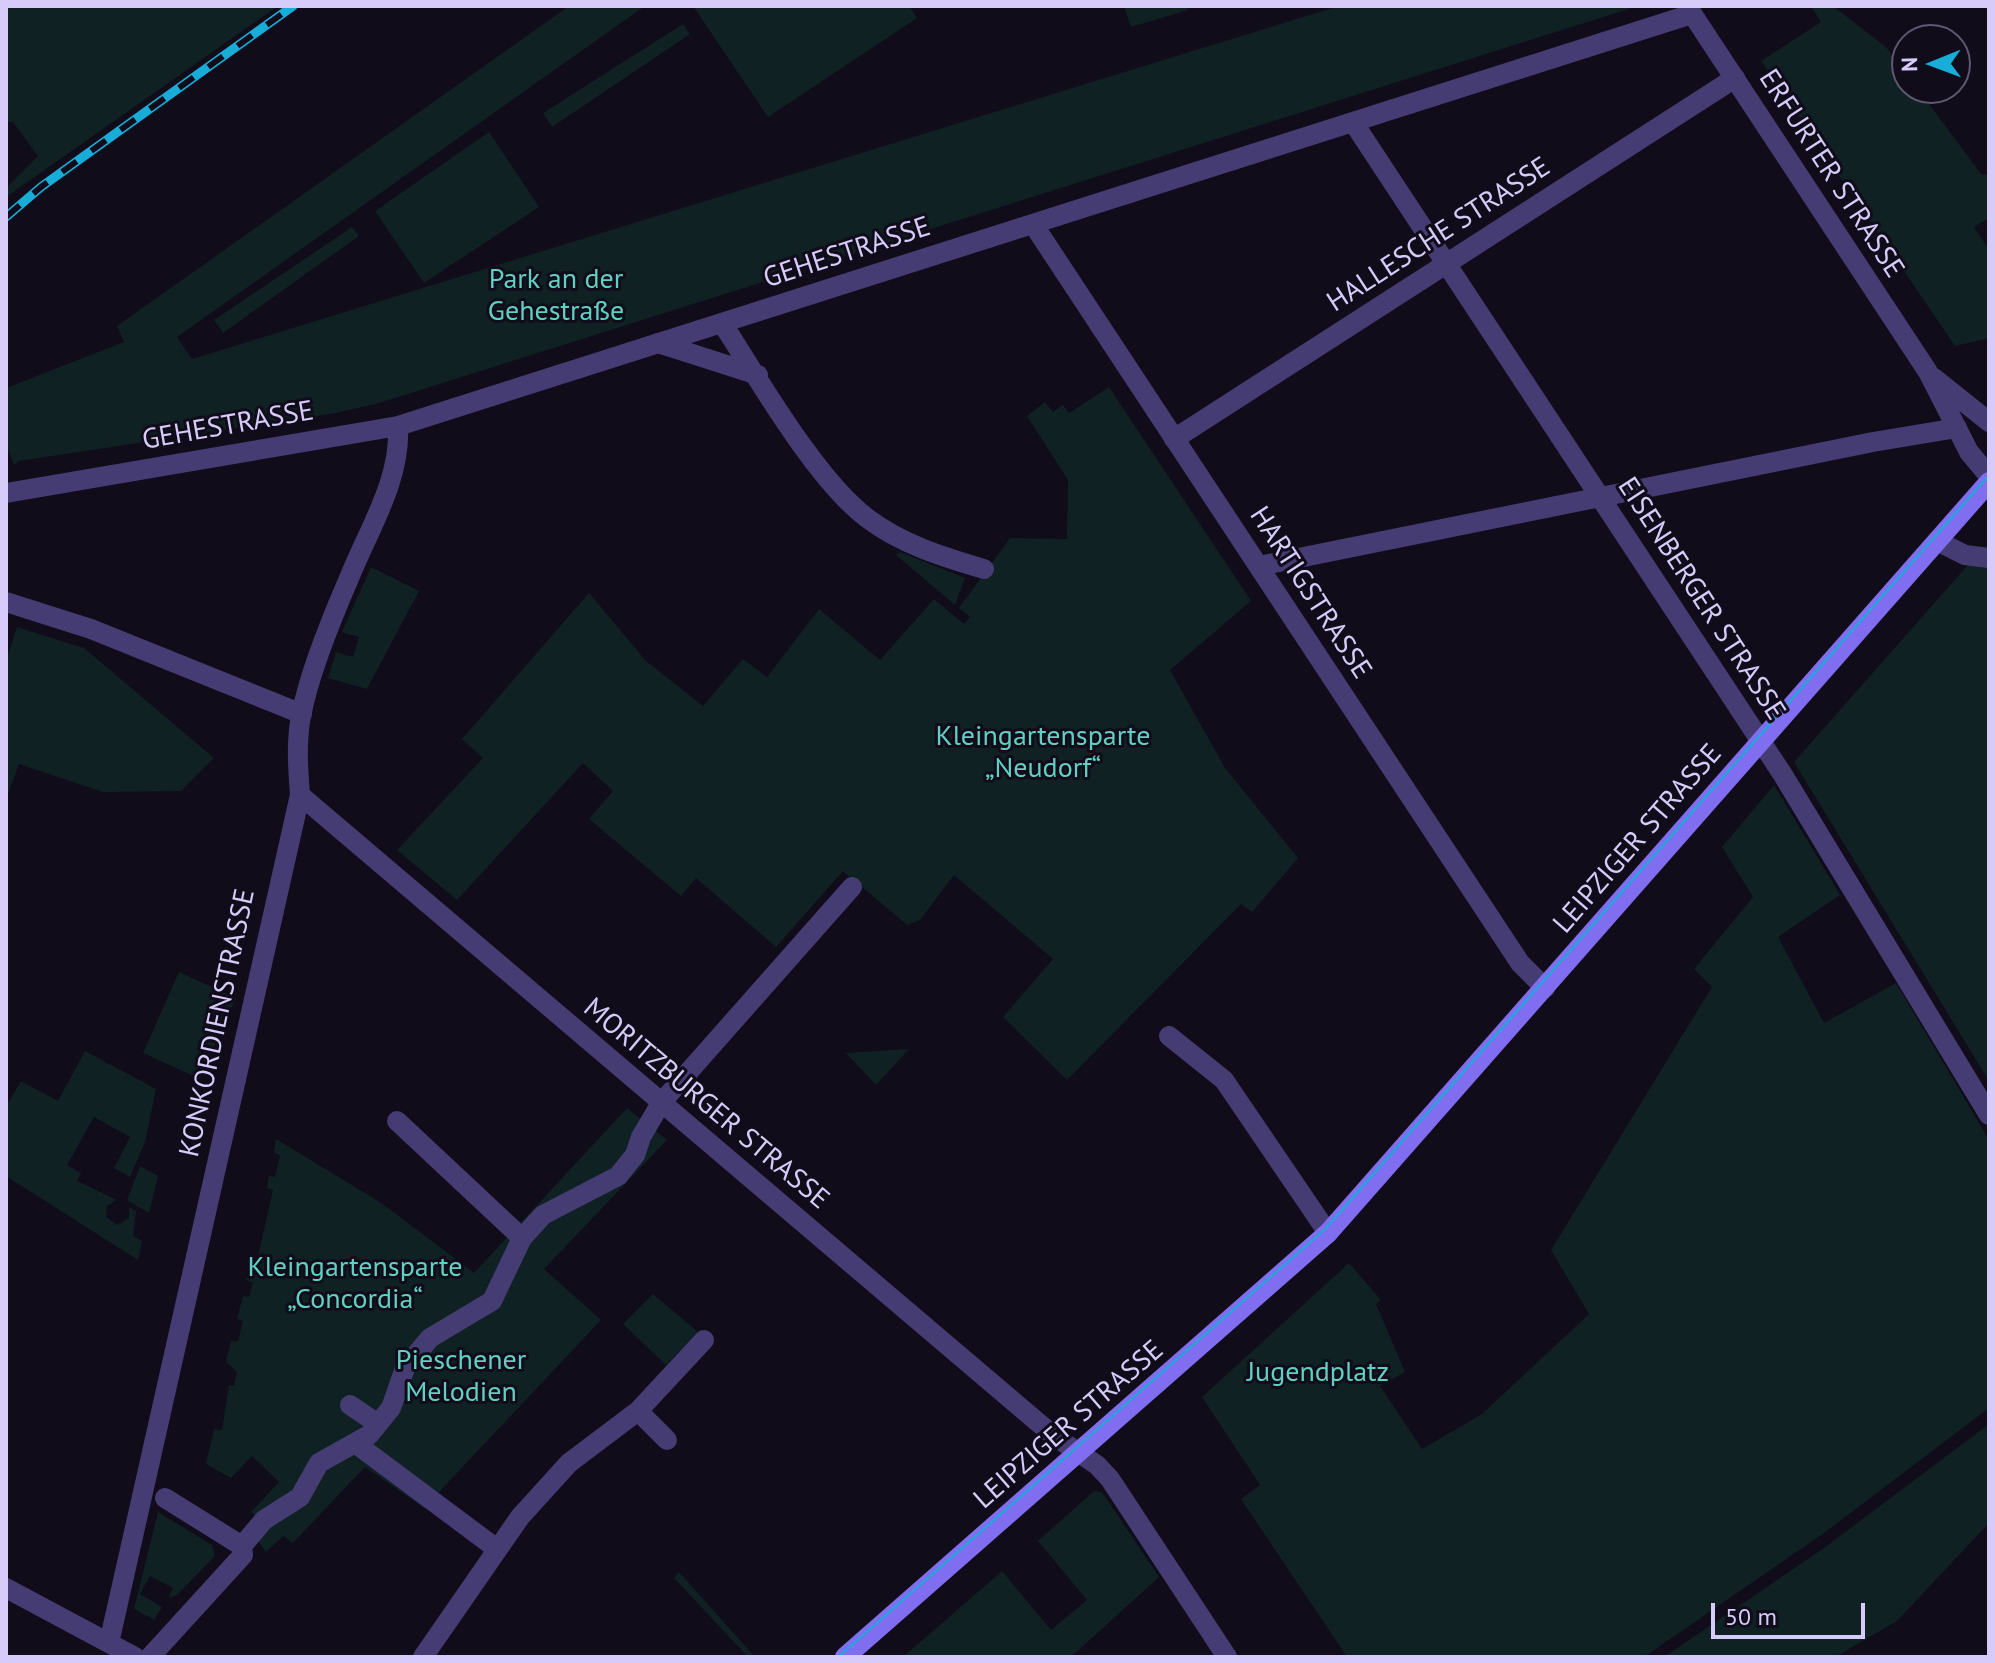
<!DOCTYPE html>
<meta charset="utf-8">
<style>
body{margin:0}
#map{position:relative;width:1995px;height:1663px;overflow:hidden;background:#100c1a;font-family:"PT Sans",sans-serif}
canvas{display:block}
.frame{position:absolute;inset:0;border:8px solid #d6cbf9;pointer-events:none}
.north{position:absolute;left:1891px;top:24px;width:80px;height:80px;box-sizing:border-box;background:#100c1a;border:2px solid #5f5873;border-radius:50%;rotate:269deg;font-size:22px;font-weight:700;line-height:32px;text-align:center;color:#d6cbf9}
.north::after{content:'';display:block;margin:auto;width:28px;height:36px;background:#18add8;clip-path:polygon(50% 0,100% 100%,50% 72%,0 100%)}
.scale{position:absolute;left:1711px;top:1603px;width:154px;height:36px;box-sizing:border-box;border:4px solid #d6cbf9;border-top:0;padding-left:10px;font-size:24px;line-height:28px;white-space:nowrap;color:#d6cbf9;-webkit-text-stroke:6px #100c1a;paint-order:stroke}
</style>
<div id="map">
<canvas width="1995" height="1663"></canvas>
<div class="frame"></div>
<div class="north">N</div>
<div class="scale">50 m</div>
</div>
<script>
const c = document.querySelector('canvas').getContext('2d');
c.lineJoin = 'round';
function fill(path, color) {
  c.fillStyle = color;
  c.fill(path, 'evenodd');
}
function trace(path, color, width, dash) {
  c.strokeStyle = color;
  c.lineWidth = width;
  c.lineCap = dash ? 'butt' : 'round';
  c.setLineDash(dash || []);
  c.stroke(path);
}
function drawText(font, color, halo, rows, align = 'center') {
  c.font = font + ' "PT Sans",sans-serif';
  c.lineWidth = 6;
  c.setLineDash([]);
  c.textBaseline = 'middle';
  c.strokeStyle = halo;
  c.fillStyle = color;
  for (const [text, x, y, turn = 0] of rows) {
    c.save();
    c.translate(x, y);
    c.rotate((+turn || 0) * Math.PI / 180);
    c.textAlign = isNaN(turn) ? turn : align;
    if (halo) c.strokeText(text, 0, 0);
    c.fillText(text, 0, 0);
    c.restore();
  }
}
const green = new Path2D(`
 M6,6H278L6,197V188L38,156L13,122H6Z
 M569,6H645L177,337L192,359L1339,6H1638L379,403L336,413L19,461L14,465L6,444V388L124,342L117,326Z
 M693,6H909L917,18L768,117Z
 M1124,6H1186L1188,10L1131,27Z
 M1811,6H1833L1886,47L1907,75V88H1917L1982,175L1989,173V218L1974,227L1989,250V338L1955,346L1761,61L1821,22Z
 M683,24L690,34L552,127L543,113Z
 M489,132L539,207L424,283L375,211Z
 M352,227L359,236L223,333L214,320Z
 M1109,387L1251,601L1170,670L1225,768L1298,858L1252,912L1241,904L1067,1080L1003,1017L1053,959L954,875L920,920L907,925L843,871L776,947L696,878L681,896L589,819L613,791L583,763L457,900L397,850L483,758L462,739L589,593L646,661L703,706L743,659L767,677L819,609L880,660L934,599L964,624L970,617L959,608L1010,538L1067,539L1068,480L1027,416L1045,402L1053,412L1063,405L1069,413Z
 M900,552L965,578L955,605L896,555Z
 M1967,566H1989V1081L1794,762Z
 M371,567L419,591L367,689L328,678L336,652L353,657L359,637L342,632Z
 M17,627L84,648L214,758L181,791L103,792L19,764L6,799V661Z
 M1774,785L1840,895L1778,937L1824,1023L1896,983L1989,1140V1408L1824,1533L1644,1657H1347L1241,1499L1260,1485L1202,1397L1349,1263L1381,1300L1376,1304L1405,1372L1380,1386L1422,1449L1482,1414L1589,1314L1551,1250L1712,987L1694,969L1753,897L1722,847Z
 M179,972L236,998L200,1079L143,1053Z
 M909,1049L876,1085L846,1053Z
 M85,1051L156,1089L145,1142L130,1177L114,1168L130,1137L94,1117L67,1165L81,1173L77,1181L117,1200L107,1206L106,1217L117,1225L129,1218V1207L136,1211L133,1236L142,1241L138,1260L6,1176V1107L21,1081L58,1101Z
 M627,1108L667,1140L544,1269L601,1320L424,1508L365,1467L293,1543L283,1536L266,1552L256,1538L270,1526L251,1512L279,1482L252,1456L231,1478L206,1464L214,1429L222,1430L229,1385L234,1386L237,1372L226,1362L231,1341H238L243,1321L237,1319L243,1296L249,1297L253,1283L246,1280L248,1272L254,1273L273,1190L267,1188L269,1176L275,1177L280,1155L274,1153L276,1139L383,1204L474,1273Z
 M140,1166L158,1176L149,1213L127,1200Z
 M653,1294L698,1332L666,1365L623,1324Z
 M1989,1424V1523L1897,1621L1835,1657H1664L1824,1548Z
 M1094,1491L1102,1492L1159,1577L1071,1657H903L1002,1571L1051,1630L1087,1600L1038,1541Z
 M158,1512L212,1545L215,1556L177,1595L168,1598L173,1588L150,1576L140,1594L162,1607L154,1620L134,1609Z
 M679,1572L755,1657H748L674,1578Z`);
const minor = new Path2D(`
 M1353,122L1783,775L1989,1115
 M1033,224L1520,963L1545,988
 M722,323C758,378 816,480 867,518C901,544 943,557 984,569
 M658,343L758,375
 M1174,439L1735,78
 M6,493L398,426L1692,14
 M1937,541L1965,555L1989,558
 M1259,566L1873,442L1957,428
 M6,602L91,629L302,714
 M300,795L1054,1436L1097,1465L1110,1479L1227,1657
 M1169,1036L1224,1080L1328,1233
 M397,1121L522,1238
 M350,1405L378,1424
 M638,1411L667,1440
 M355,1443L497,1549
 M242,1546L264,1520L300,1497L319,1463L369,1435L391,1408L405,1368L430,1338L492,1301L522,1238L543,1215L618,1176L635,1155L641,1137L661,1103L852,887
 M6,1588L135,1657
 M109,1643L300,795C298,769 296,742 301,716C309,674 333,615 350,576C370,527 401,479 398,426
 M150,1657L243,1555L242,1546L165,1498
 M423,1657L520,1517L569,1463L638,1411L704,1340`);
const tertiary = new Path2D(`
 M1687,6L1928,372L1969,452L1989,476
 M1934,378L1989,422`);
const secondary = new Path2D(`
 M845,1657L1328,1233L1989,482`);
const tram = new Path2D(`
 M838,1657L1325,1229L1989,475`);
const rail = new Path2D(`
 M6,217L41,187L293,6`);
const streetNames = [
 ["ERFURTER STRASSE",1831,174,57],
 ["HALLESCHE STRASSE",1439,235,-33],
 ["GEHESTRASSE",847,253,-18],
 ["GEHESTRASSE",228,426,-10],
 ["HARTIGSTRASSE",1310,593,57],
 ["EISENBERGER STRASSE",1701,599,57],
 ["LEIPZIGER STRASSE",1638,839,-49],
 ["KONKORDIENSTRASSE",218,1023,-78],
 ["MORITZBURGER STRASSE",706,1104,40],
 ["LEIPZIGER STRASSE",1069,1425,-41]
];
const parkNames = [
 ["Park an der",556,280],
 ["Gehestraße",556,312],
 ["Kleingartensparte",1043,737],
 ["„Neudorf“",1043,769],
 ["Kleingartensparte",355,1268],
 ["„Concordia“",355,1300],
 ["Pieschener",461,1361],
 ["Melodien",461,1393],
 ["Jugendplatz",1318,1373]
];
fill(green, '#102123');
trace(minor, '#463c74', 20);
trace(tertiary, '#463c74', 20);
trace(secondary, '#806def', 20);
trace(tram, '#18add8', 2);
trace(rail, '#18add8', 9);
trace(rail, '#100c1a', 6, [18]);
drawText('28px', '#d6cbf9', '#100c1a', streetNames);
drawText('28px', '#61d0c2', '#100c1a', parkNames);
</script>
